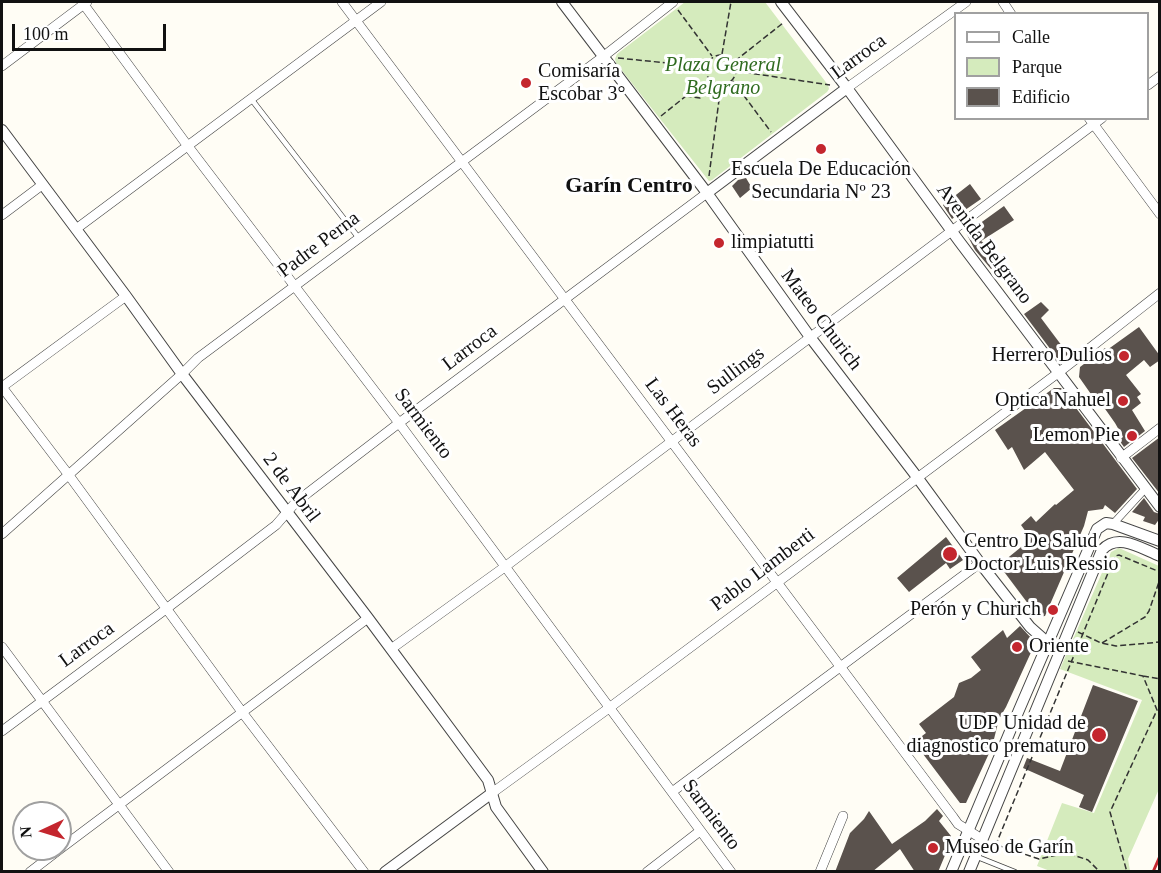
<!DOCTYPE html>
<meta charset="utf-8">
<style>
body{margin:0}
#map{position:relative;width:1161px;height:873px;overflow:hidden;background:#fffdf5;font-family:"Times New Roman",serif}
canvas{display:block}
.frame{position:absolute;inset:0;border:3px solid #111;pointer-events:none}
.legend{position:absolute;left:954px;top:12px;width:195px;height:108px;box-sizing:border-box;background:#fff;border:2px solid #a0a0a0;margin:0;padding:8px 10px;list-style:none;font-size:18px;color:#111}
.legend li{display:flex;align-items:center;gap:12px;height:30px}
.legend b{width:30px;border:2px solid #a0a0a0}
.north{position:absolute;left:12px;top:801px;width:60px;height:60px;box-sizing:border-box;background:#fff;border:2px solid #a0a0a0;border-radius:50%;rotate:266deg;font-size:16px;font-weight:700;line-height:24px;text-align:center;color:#111}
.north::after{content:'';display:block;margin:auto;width:21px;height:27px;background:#c4262e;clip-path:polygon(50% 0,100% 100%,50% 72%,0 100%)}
.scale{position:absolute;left:12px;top:24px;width:154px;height:27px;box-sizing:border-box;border:3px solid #111;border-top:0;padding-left:8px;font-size:18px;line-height:21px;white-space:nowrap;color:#111;-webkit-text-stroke:4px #fff;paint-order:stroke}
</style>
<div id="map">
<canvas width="1161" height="873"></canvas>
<div class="frame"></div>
<ul class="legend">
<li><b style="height:8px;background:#fff"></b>Calle</li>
<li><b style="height:16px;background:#d5ebbd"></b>Parque</li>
<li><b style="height:16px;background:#5a524d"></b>Edificio</li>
</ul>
<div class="north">N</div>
<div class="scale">100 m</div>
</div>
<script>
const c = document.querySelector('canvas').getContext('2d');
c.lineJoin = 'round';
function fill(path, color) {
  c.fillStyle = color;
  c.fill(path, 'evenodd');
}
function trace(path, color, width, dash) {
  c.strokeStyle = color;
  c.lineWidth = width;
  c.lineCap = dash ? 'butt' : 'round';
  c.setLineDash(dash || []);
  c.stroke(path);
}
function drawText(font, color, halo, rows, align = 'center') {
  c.font = font + ' "Times New Roman",serif';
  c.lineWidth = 6;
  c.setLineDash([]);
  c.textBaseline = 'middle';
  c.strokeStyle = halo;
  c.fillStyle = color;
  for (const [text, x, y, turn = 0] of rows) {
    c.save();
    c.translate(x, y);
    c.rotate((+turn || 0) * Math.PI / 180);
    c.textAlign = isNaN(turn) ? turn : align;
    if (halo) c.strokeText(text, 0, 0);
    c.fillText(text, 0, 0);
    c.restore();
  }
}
const green = new Path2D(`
 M685,2H765L828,85L829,89L827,92L712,180L709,181L616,63L615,59L617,54Z
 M1119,548L1159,566V789L1128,859L1130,871H1050L1037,866L1062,803L1094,813L1142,700L1060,669L1111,552Z`);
const building = new Path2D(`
 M746,178L752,188L740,198L732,186L738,180Z
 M970,184L981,199L952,219L943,205Z
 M1004,206L1014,220L981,241L994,250L990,255L998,265L991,269L975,250L965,231L969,234L970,232L979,224Z
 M1041,302L1049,310L1041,318L1068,354L1063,359L1057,358L1024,314Z
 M1139,327L1160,356V360L1150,367L1144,360L1126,375L1141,394L1137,397L1141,403L1132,410L1145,431L1124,447L1119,440L1123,437L1115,423L1096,396L1093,397L1079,377L1080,367L1105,348L1107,350Z
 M1054,388H1061L1137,489L1115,513L1105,505L1103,509L1088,511L1084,526L1045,616L1038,617L999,565L1031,539L1021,525L1031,516L1036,522L1055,504L1056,505L1074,490L1045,452L1024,470L1012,447L1008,450L995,430Z
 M1160,437V494L1132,458Z
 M1144,498L1154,512L1160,514V518L1155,525L1143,521L1145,517L1132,512Z
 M946,537L963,560L950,569L946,563L909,592L897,578Z
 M1020,626L1032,639L1033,648L1006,707L999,719L992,747L966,803H960L914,742L926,733L919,724L954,697L959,683L971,678L981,670L971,657L1003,630L1007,638Z
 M1093,685L1138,701L1092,812L1079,807L1084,795L1023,768L1027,758L1060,771Z
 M937,809L943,816L939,821L951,836V841L938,872H915L900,849L872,872H835L850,833L864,819L869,811L892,844L925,821Z`);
const path = new Path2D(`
 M678,10L712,56
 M722,54L731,2
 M706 70a15 15 0 1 1 30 0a15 15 0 1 1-30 0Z
 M618,58L707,67
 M735,61L783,23
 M736,71L830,85
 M733,81L771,132
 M661,116L686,96L688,83L702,85L700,98L686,96
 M709,176L721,85
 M1078,632L1101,643L1116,646L1160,642
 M1102,643L1145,617L1149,611L1160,579
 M1068,661L1143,676L1157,710L1110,812L1127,872
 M1143,676L1160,679
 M991,843L1039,859L1062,854H1070L1088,860L1100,872
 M992,854L1115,556L1119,555L1160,572`);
const service = new Path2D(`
 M252,100L358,237
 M975,856L1015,872`);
const pedestrian = new Path2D(`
 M1113,524L1145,489`);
const minor = new Path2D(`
 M82,2L187,145L399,423L731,872
 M342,2L953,817L958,824L982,839
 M1003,2L1011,14
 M2,66L87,2
 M1148,85L1160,76
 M847,88L966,2
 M1089,118L1160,214
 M2,215L42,185
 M76,229L381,2
 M2,387L68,474L242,712L364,872
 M2,387L126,296
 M1121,458L1160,428
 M2,534L182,374L198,358L604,56L673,2
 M2,647L169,872
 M391,649L506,566L1102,118
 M2,731L166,609L276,525L296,502L399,423L707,193
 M672,792L980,563
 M492,793L609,708L1058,373L1160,293
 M60,849L368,618
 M30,872L60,849
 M647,872L700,831
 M820,872L843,816`);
const tertiary = new Path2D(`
 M562,2L707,193L810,337L917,477L980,563L1030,627L1048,643L1061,651
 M781,2L847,88L959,241L1160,507
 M2,130L126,296L182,374L368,618L488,780L496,807L543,872
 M707,193L847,88
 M385,872L492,793
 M951,872L1019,710L1097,529L1106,523L1113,524L1160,541
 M969,872L1102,550C1118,532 1142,549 1160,556`);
const rail = new Path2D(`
 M1153,872L1160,856`);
const markers = [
 [526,83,6,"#c4262e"],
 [821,149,6,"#c4262e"],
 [719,243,6,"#c4262e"],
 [1124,356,6,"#c4262e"],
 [1123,401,6,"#c4262e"],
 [1132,436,6,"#c4262e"],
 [950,554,8,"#c4262e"],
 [1053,610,6,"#c4262e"],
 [1017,647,6,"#c4262e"],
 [1099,735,8,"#c4262e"],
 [933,848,6,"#c4262e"]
];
const streetNames = [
 ["Larroca",859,57,-36],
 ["Avenida Belgrano",984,244,53],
 ["Padre Perna",319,245,-37],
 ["Mateo Churich",821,320,53],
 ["Larroca",470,348,-37],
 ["Sullings",736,371,-37],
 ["Las Heras",673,413,53],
 ["Sarmiento",423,424,53],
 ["2 de Abril",291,488,53],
 ["Pablo Lamberti",763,570,-37],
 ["Larroca",87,645,-36],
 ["Sarmiento",711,815,53]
];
const parkNames = [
 ["Plaza General",723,66],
 ["Belgrano",723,89]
];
const poiNames = [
 ["Comisaría",538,72],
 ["Escobar 3°",538,95],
 ["Escuela De Educación",821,170,"center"],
 ["Secundaria Nº 23",821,193,"center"],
 ["limpiatutti",731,243],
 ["Herrero Dulios",1112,356,"right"],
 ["Optica Nahuel",1111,401,"right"],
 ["Lemon Pie",1120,436,"right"],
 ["Centro De Salud",964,542],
 ["Doctor Luis Ressio",964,565],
 ["Perón y Churich",1041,610,"right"],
 ["Oriente",1029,647],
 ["UDP Unidad de",1086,724,"right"],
 ["diagnostico prematuro",1086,747,"right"],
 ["Museo de Garín",945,848]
];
const quarterNames = [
 ["Garín Centro",629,186]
];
fill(green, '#d5ebbd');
fill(building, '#5a524d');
trace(service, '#444', 6);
trace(pedestrian, '#444', 8);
trace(minor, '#444', 10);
trace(tertiary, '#444', 12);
trace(path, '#333', 1.5, [6, 3]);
trace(service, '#fff', 4.5);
trace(pedestrian, '#fff', 7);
trace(minor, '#fff', 9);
trace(tertiary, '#fff', 10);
trace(rail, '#c4262e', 3);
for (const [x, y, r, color] of markers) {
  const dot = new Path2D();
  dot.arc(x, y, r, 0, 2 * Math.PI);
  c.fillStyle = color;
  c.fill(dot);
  trace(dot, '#fff', 2);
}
drawText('20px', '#111', '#fff', streetNames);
drawText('italic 20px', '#2f6b1f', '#fff', parkNames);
drawText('20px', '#111', '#fff', poiNames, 'left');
drawText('bold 22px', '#111', '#fff', quarterNames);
</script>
